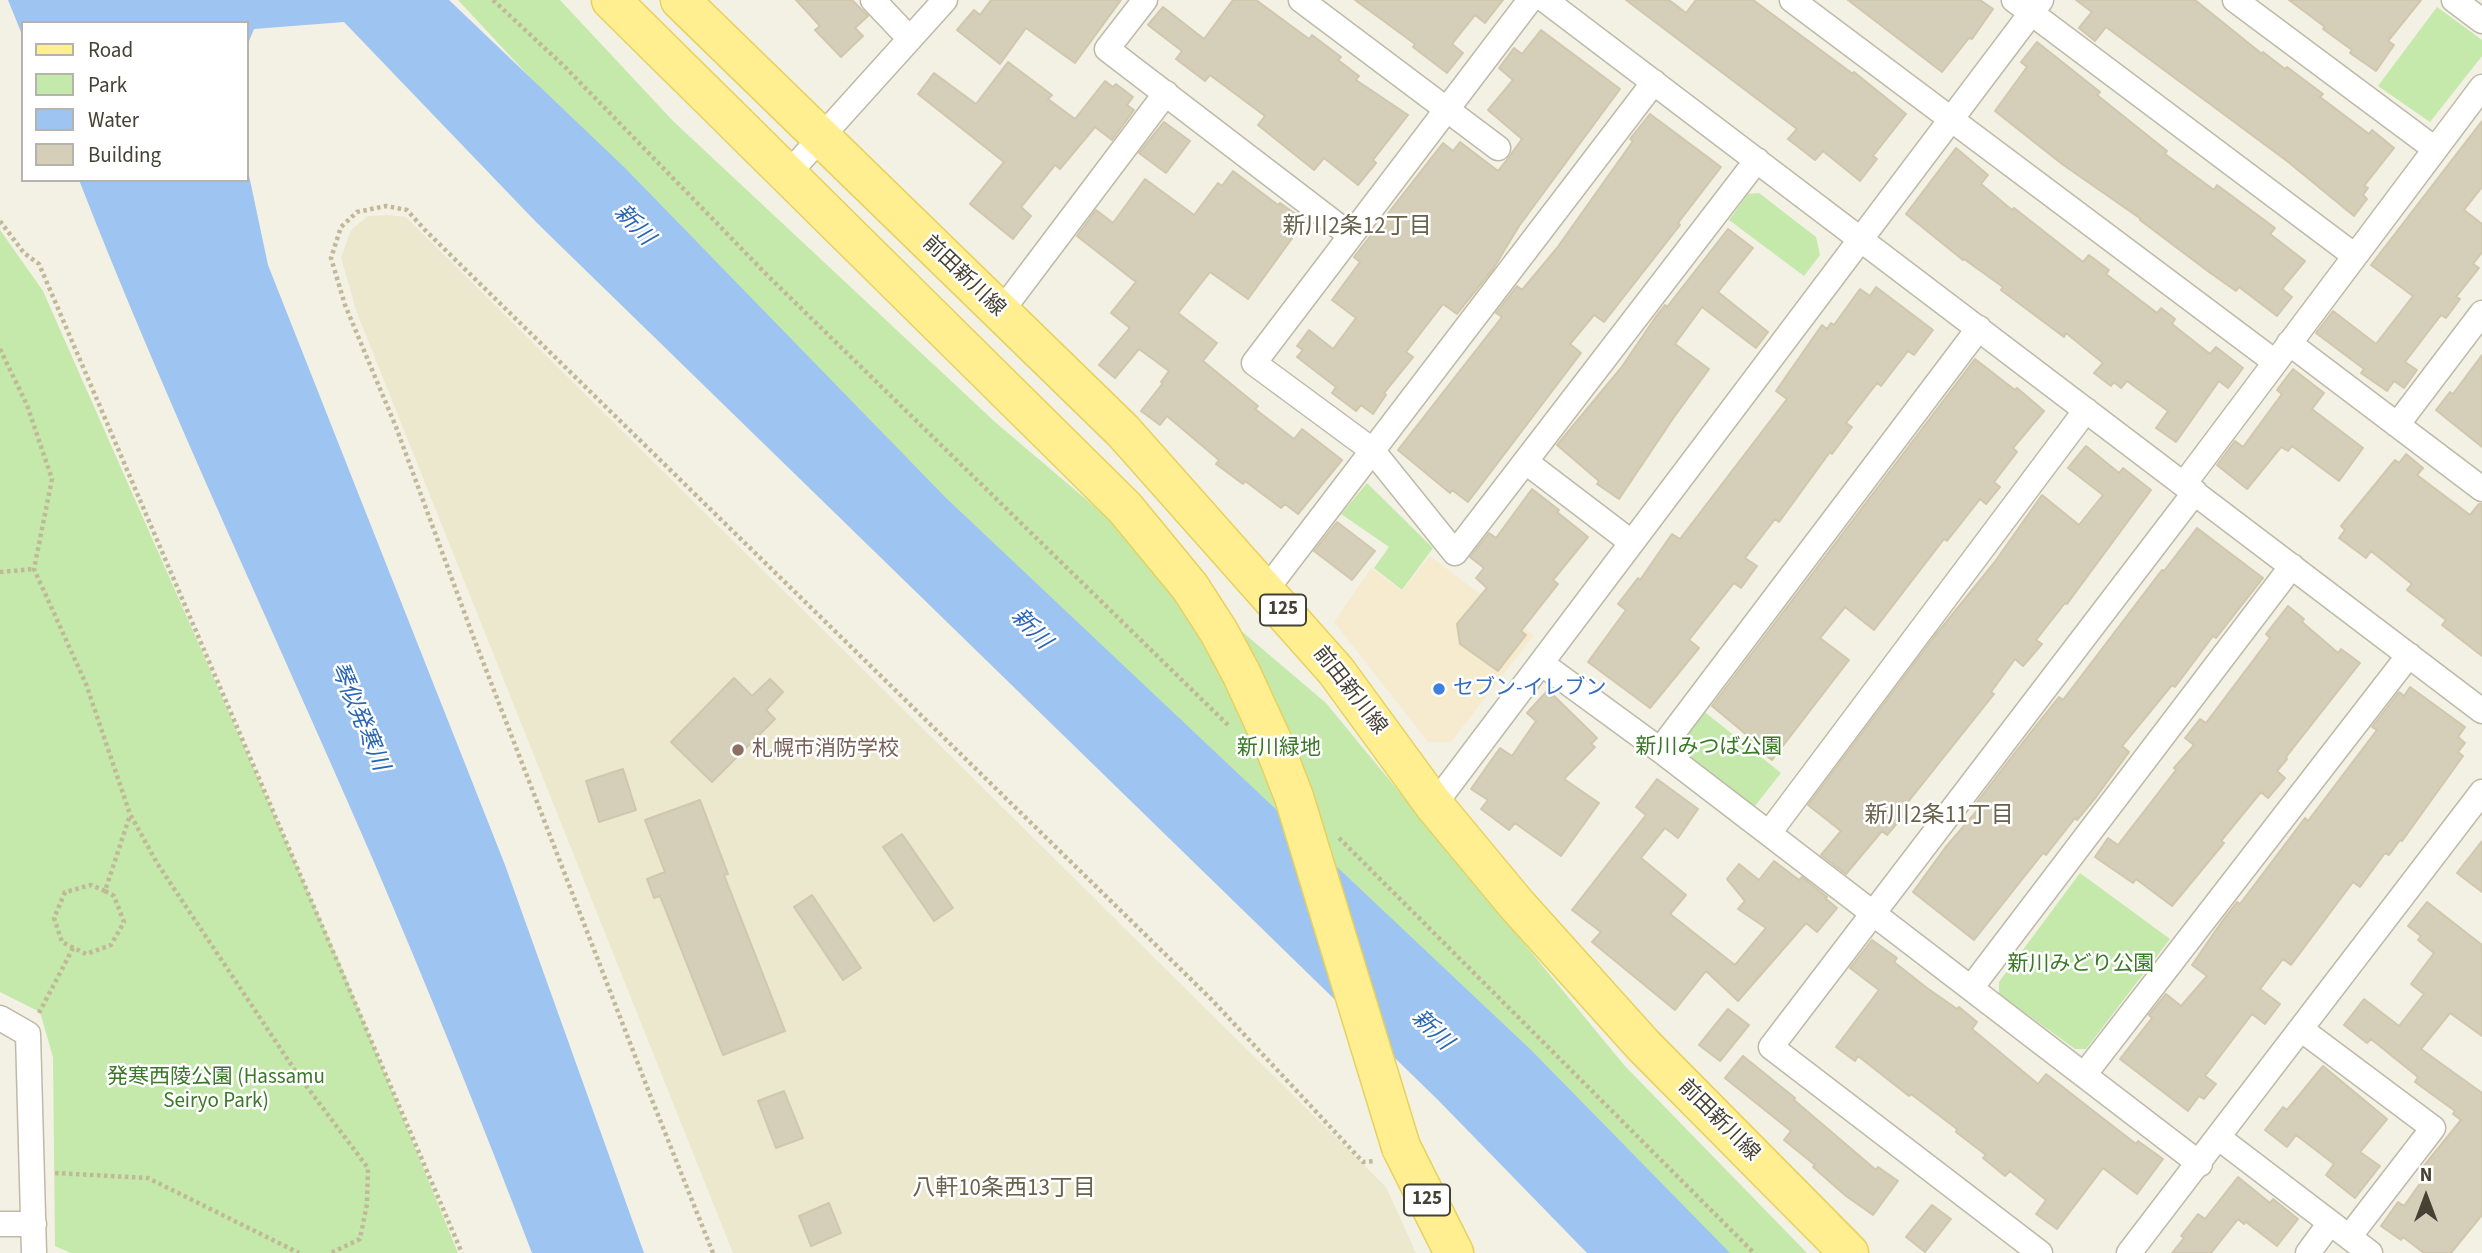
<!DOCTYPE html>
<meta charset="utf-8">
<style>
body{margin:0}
#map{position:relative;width:2482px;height:1253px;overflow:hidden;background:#f3f0e4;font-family:"Source Sans 3",sans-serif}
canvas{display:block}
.legend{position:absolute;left:21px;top:21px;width:228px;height:161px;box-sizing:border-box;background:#fff;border:2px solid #b5b3ae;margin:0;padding:9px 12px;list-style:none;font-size:21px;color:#454134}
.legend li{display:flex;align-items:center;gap:14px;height:35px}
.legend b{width:35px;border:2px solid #b5b3ae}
.north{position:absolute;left:2391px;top:1162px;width:70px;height:70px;-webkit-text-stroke:5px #fff;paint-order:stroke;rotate:0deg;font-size:19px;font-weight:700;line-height:28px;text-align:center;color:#454134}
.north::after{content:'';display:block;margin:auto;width:24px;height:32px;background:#454134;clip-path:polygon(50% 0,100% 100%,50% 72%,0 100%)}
</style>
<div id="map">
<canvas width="2482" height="1253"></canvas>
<ul class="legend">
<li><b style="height:9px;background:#ffef91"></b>Road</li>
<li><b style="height:19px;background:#c4e9ab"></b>Park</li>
<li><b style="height:19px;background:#9ec4f2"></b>Water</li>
<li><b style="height:19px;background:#d5ceb9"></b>Building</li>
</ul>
<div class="north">N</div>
</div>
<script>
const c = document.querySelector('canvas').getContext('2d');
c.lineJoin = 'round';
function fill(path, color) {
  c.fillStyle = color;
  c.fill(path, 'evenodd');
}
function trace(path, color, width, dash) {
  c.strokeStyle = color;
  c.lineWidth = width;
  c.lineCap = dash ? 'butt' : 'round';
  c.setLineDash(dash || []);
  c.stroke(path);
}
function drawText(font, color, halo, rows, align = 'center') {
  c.font = font + ' "Source Sans 3","Noto Sans JP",sans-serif';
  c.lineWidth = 5;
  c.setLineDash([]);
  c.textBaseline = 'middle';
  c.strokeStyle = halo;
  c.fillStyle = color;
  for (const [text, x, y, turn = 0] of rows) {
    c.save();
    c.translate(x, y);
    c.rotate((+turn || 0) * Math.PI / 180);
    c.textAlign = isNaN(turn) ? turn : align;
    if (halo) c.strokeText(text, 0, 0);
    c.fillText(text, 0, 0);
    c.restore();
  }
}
const commercial = new Path2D(`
 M1430,556L1534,635L1451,742H1428L1334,622L1371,568L1402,591Z`);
const education = new Path2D(`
 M389,215L406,217L1386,1187L1416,1253H733L357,313L341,258L351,230L368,216Z`);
const green = new Path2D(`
 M458,0H560L673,121L995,422L1326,703L1624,1065L1807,1253H1686L912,488Z
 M2437,7L2482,40V56L2430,122L2378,86Z
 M1759,193L1816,237L1820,255L1804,276L1729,220L1748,194Z
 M0,230L43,291L343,971L458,1253H71L55,1246L53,1057L40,1012L0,992Z
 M1367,483L1433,548L1402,590L1374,568L1389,547L1341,514Z
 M1701,709L1781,773L1751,811L1669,749Z
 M2080,873L2170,939L2086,1049H2075L1999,994V982Z`);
const water = new Path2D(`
 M8,0H449L625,168L946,498L1531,1050L1730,1253H1587L1438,1100L537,223L344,22L254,29L247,46V23H23V37Z
 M247,166L268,265L505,865L644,1253H532C482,1122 429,991 374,862C276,635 169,411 79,180H247Z`);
const building = new Path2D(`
 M796,0H852L868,16L855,28L863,36L841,57L815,30L820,26Z
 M991,0H1121L1075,63L1026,28L1000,64L957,30L974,10L980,15Z
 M1233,0H1256L1309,39L1312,35L1341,57L1338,60L1359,76L1356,80L1408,115L1373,160L1376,163L1358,185L1324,158L1314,170L1258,125L1265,116L1210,75L1205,81L1176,59L1182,51L1148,25L1163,7L1204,39Z
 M1355,0H1503L1485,23L1475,15L1452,44L1463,53L1447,73L1413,47L1415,44Z
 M1626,0H1669L1686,13L1696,0H1753L1853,74L1854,72L1906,114L1873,156L1877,159L1860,181L1823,151L1815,160L1788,139L1797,129Z
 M1848,0H1980L1993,9L1972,39L1969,38L1942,72Z
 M2076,0H2195L2262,54L2263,52L2285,69L2287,67L2323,94L2320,97L2369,134L2372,130L2394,148L2364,186L2368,188L2363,195L2367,199L2354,216L2287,161L2106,27L2095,41L2079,28L2092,12Z
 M2289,0H2421L2388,41L2394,45L2376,71L2350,53L2352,50L2323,29L2325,27Z
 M1541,30L1620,89L1519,226L1493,269L1472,295L1457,314L1443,304L1406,352L1413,357L1384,393L1386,395L1373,414L1361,405L1356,411L1332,393L1336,387L1297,357L1303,350L1297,346L1309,330L1333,349L1356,318L1332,300L1360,262L1354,257L1443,143L1453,151L1460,142L1498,171L1509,157L1522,139L1488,110L1513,80L1499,68L1514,48L1522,54Z
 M2037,42L2100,92L2097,95L2167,151L2165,154L2214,190L2217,185L2275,228L2270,234L2305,261L2282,289L2292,297L2277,316L2239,287L2236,291L2209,272L2140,220L2141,219L2062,164L1995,111L2027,67L2021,62Z
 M1008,62L1052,95L1048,99L1075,119L1105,81L1113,87L1116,84L1133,97L1127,105L1134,110L1112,140L1095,127L1060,169L1055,165L1021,207L1031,216L1013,239L970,204L1004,162L918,94L934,73L976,104Z
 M1650,114L1721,167L1678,223L1680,225L1604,322L1594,315L1570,344L1581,353L1468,502L1452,490L1450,493L1398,450L1502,317L1496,313L1517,286L1522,290L1557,248L1633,141L1630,139Z
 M2482,121V187L2464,210L2482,224V252L2473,264L2479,268L2456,297L2460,299L2446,318L2441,315L2405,362L2417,370L2404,388L2394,381L2387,391L2361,373L2364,369L2316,333L2333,311L2376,344L2413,296L2371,265Z
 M1164,122L1190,141L1166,173L1139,153Z
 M1956,148L1988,175L1981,184L2012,210L2014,208L2083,262L2089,255L2109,270L2106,274L2157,313L2161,308L2175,319L2172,324L2210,354L2216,347L2243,368L2228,388L2219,381L2176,442L2156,428L2168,411L2127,381L2121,388L2114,382L2111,386L2094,373L2103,363L2066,333L2064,337L2001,290L2003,287L1964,259L1963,260L1906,214Z
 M1233,171L1278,205L1280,203L1301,218L1292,230L1296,233L1248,299L1210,272L1178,313L1217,343L1203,361L1258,406L1255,409L1294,439L1302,429L1342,460L1298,514L1285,504L1281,508L1245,481L1243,484L1216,464L1219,460L1167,416L1160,425L1141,411L1163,383L1161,382L1169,371L1139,349L1115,378L1099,365L1130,328L1111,313L1136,282L1077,236L1096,210L1113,223L1145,179L1194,215L1218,183L1222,186Z
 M1728,229L1753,248L1718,292L1768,332L1756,348L1702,307L1675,344L1709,369L1674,417L1619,499L1597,484L1599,481L1557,445L1621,368L1657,315L1665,305L1667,307Z
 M1876,287L1933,330L1914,355L1908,351L1881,386L1877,383L1846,423L1852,427L1832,454L1830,452L1779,522L1775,519L1745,558L1757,566L1741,588L1734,583L1689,640L1699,648L1650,708L1588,662L1626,610L1618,604L1638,578L1640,580L1672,534L1680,539L1787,399L1776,391L1822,325L1827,329L1831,323L1834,325L1860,289L1870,296Z
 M2482,355V447L2436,410L2450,392L2453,394Z
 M1975,359L2015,390L2017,388L2044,411L2013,448L2017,452L1994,482L2000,487L1986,504L1980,499L1947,541L1944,539L1874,630L1845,607L1820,638L1849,660L1772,760L1744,739L1747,735L1712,706Z
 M2293,369L2324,393L2312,409L2363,448L2339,481L2292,446L2288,451L2281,447L2247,489L2217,465L2235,441L2243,447L2282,394L2277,390Z
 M2086,446L2119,473L2123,468L2151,490L2067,604L2065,603L2036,640L2042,644L2023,666L2015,659L1991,692L1994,694L1900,812L1904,815L1887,835L1882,831L1846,874L1821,855L1841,831L1808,805L1934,637L1994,563L2042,495L2079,525L2103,495L2068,468Z
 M2406,454L2423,468L2417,475L2470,515L2479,504H2482V656L2442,625L2446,620L2407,590L2412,584L2371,551L2366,558L2339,538L2345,530L2341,526L2395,460L2399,463Z
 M1532,489L1559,510L1557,512L1588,537L1553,580L1558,584L1521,631L1526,635L1498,671L1460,644L1457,624L1487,588L1476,578L1484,568L1470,557L1489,533L1496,538Z
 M1337,522L1375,551L1352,580L1314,551Z
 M2197,528L2263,578L2216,638L2213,636L2175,687L2172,685L2122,746L2129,752L2096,797L2077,820L2075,818L2046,855L2043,853L1974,940L1913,892L1945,848L1981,806L1977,802L2031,732L2059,697L2063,700L2162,570L2164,571Z
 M2288,606L2304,619L2302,622L2338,653L2341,649L2360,663L2286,757L2287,759L2277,771L2285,778L2268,798L2261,792L2221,841L2224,843L2172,906L2136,879L2133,883L2095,857L2108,838L2118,845L2176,770L2174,768L2194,745L2185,738L2200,719L2206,723L2270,638L2266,634Z
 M734,678L752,696L770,679L783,692L766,710L775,719L712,782L671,742Z
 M2410,687L2465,727L2458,737L2465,743L2458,752L2463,756L2402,841L2400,840L2389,855L2385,853L2360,887L2353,882L2291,965L2283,959L2260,989L2280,1004L2265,1024L2252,1014L2205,1076L2216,1084L2204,1099L2199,1096L2188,1111L2120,1059L2152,1018L2149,1015L2166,994L2181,1006L2207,976L2192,965L2223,920L2237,902L2240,904L2305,818L2308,821L2377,730L2372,727L2399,692L2404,696Z
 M1548,690L1597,738L1591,744L1595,747L1564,779L1599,803L1561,856L1515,823L1509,830L1481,809L1488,800L1471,789L1500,748L1512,756L1536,721L1527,713Z
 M623,769L636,810L599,822L586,781Z
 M1657,779L1698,809L1678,838L1665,828L1641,858L1686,895L1670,914L1735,965L1766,928L1738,909L1745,901L1727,879L1739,864L1759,880L1774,861L1799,880L1802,877L1827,897L1825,898L1837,908L1817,932L1806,923L1738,1001L1706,971L1675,1010L1592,942L1601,932L1572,910L1646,815L1636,807Z
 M700,800L728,874L724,875L785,1031L723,1055L660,896L654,898L647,879L665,872L645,820Z
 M902,834L953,908L934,921L883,847Z
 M2482,841V892L2457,873Z
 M812,895L861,968L843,980L794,907Z
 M2427,902L2482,945V1036L2450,1013L2421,1049L2482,1093V1215L2451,1253H2424L2403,1237L2401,1240L2381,1226L2398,1202L2404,1206L2429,1171L2423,1167L2461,1120L2453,1114L2455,1111L2415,1082L2418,1077L2371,1039L2367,1043L2344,1025L2364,999L2399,1026L2424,994L2411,984L2434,953L2418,940L2421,936L2408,926Z
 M1872,940L1897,958L1894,962L1927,988L1957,1009L1959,1007L1977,1022L1972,1029L2038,1084L2046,1074L2136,1144L2138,1141L2163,1159L2137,1194L2103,1168L2057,1229L2036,1214L2046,1200L2010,1171L2005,1176L1983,1158L1986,1155L1956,1132L1957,1129L1911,1094L1909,1096L1858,1056L1855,1061L1836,1047L1879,990L1850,968Z
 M1728,1009L1749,1025L1720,1061L1699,1045Z
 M1743,1056L1795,1098L1794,1100L1876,1170L1878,1167L1898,1181L1873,1215L1846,1196L1813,1167L1815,1165L1784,1140L1791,1131L1725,1078Z
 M2323,1066L2387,1119L2360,1152L2380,1166L2355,1198L2326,1175L2334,1164L2296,1135L2287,1147L2265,1130L2283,1107L2287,1110Z
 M784,1091L803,1138L776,1148L758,1101Z
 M2238,1177L2270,1203L2273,1199L2298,1219L2277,1246L2246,1222L2244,1224L2238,1219L2211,1253H2172L2184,1238L2181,1236L2198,1214L2205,1219Z
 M829,1203L841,1233L811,1246L799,1216Z
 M1932,1205L1951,1219L1925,1252L1906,1237Z`);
const path = new Path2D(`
 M493,0L565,67L770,278L1230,727
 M0,221L24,253L39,264L462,1253
 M0,349L27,405L52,479L34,569L86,684L130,814L157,863L298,1075L368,1168L367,1204L360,1239L331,1253
 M0,572L34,569
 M1339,838L1754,1253
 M105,891L91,885L65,892L54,918L62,942L86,954L111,945L124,922L114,896L105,891L130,815
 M39,1013L73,948
 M55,1173L148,1178L299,1253
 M713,1253L652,1100L473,636L396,427L345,305L331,258L341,227L357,212L386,206L407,210L424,229L1211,999L1363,1162L1376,1161`);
const street = new Path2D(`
 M873,0L910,39
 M1145,0L1107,49L1350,235
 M1301,0L1498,148
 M1530,0L1254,363L1372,450L1455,553L1757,160
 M1545,0L2482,711
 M1792,0L2275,362
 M2014,0L2355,256
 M2235,0L2435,149
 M2454,0L2482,21
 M788,174L945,0
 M1000,313L1166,93
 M2289,343L2482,489
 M2397,425L2482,313
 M1526,462L1631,542
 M2184,484L2482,87
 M1266,590L1654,82
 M1541,663L1660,750L2200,1164
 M1660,750L1979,328
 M1434,805L2041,0
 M1769,833L2086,410
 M1971,988L2292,566
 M0,1018L28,1034L34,1253
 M2302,1030L2433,1128L2349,1237
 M2084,1075L2409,655
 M2219,1138L2370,1253
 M0,1224H34
 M2040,1253L1771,1047L2195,492
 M2129,1253L2482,792
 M2308,1253L2330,1223`);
const primary = new Path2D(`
 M611,0L1125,508L1190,587L1219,632L1241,673
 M680,0L1123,431L1336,671L1434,805L1517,905L1643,1045L1849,1253
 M1401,1147L1454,1253`);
const primaryBridge = new Path2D(`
 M1241,673L1271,738L1294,797L1401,1147`);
const markers = [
 [1439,689,7,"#3f7fe0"],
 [738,750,7,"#8d6e63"]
];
const shields = [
 [1283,610,46],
 [1427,1200,46]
];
const shieldNames = [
 ["125",1283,610],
 ["125",1427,1200]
];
const streetNames = [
 ["前田新川線",963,277,44],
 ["前田新川線",1349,691,52],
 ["前田新川線",1718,1121,45]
];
const shopNames = [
 ["セブン-イレブン",1453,689]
];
const parkNames = [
 ["新川みつば公園",1709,748],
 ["新川緑地",1279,749],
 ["新川みどり公園",2081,965],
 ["発寒西陵公園 (Hassamu",216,1078],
 ["Seiryo Park)",216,1102]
];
const educationNames = [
 ["札幌市消防学校",752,750]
];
const waterNames = [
 ["新川",633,226,46],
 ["新川",1030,630,46],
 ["琴似発寒川",358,717,67],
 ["新川",1431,1031,44]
];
const neighbourhoodNames = [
 ["新川2条12丁目",1357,228],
 ["新川2条11丁目",1939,817],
 ["八軒10条西13丁目",1004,1190]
];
fill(commercial, '#f6ebce');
fill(education, '#ece8ce');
fill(green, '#c4e9ab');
fill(water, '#9ec4f2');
fill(building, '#d5ceb9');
trace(building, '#d0c7ad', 2);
trace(street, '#bebaa7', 27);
trace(primary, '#e7d15e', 41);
trace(path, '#c1b898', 4.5, [3.5, 3.5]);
trace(street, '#fff', 24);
trace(primary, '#ffef91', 38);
trace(primaryBridge, '#e7d15e', 41, []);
trace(primaryBridge, '#ffef91', 38);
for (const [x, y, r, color] of markers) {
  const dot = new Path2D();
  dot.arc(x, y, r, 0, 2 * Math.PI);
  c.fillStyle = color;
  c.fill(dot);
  trace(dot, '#fff', 2.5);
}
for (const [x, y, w] of shields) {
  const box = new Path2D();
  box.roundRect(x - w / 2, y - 15.5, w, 31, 5);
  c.fillStyle = '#fff';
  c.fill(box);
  trace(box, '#454134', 2);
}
drawText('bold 19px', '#454134', null, shieldNames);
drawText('21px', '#454134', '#fff', streetNames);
drawText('21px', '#366cbe', '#fff', shopNames, 'left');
drawText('21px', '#397826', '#fff', parkNames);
drawText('21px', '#785e54', '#fff', educationNames, 'left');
drawText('italic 23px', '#2a66b4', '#fff', waterNames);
drawText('23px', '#68614b', '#fff', neighbourhoodNames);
</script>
